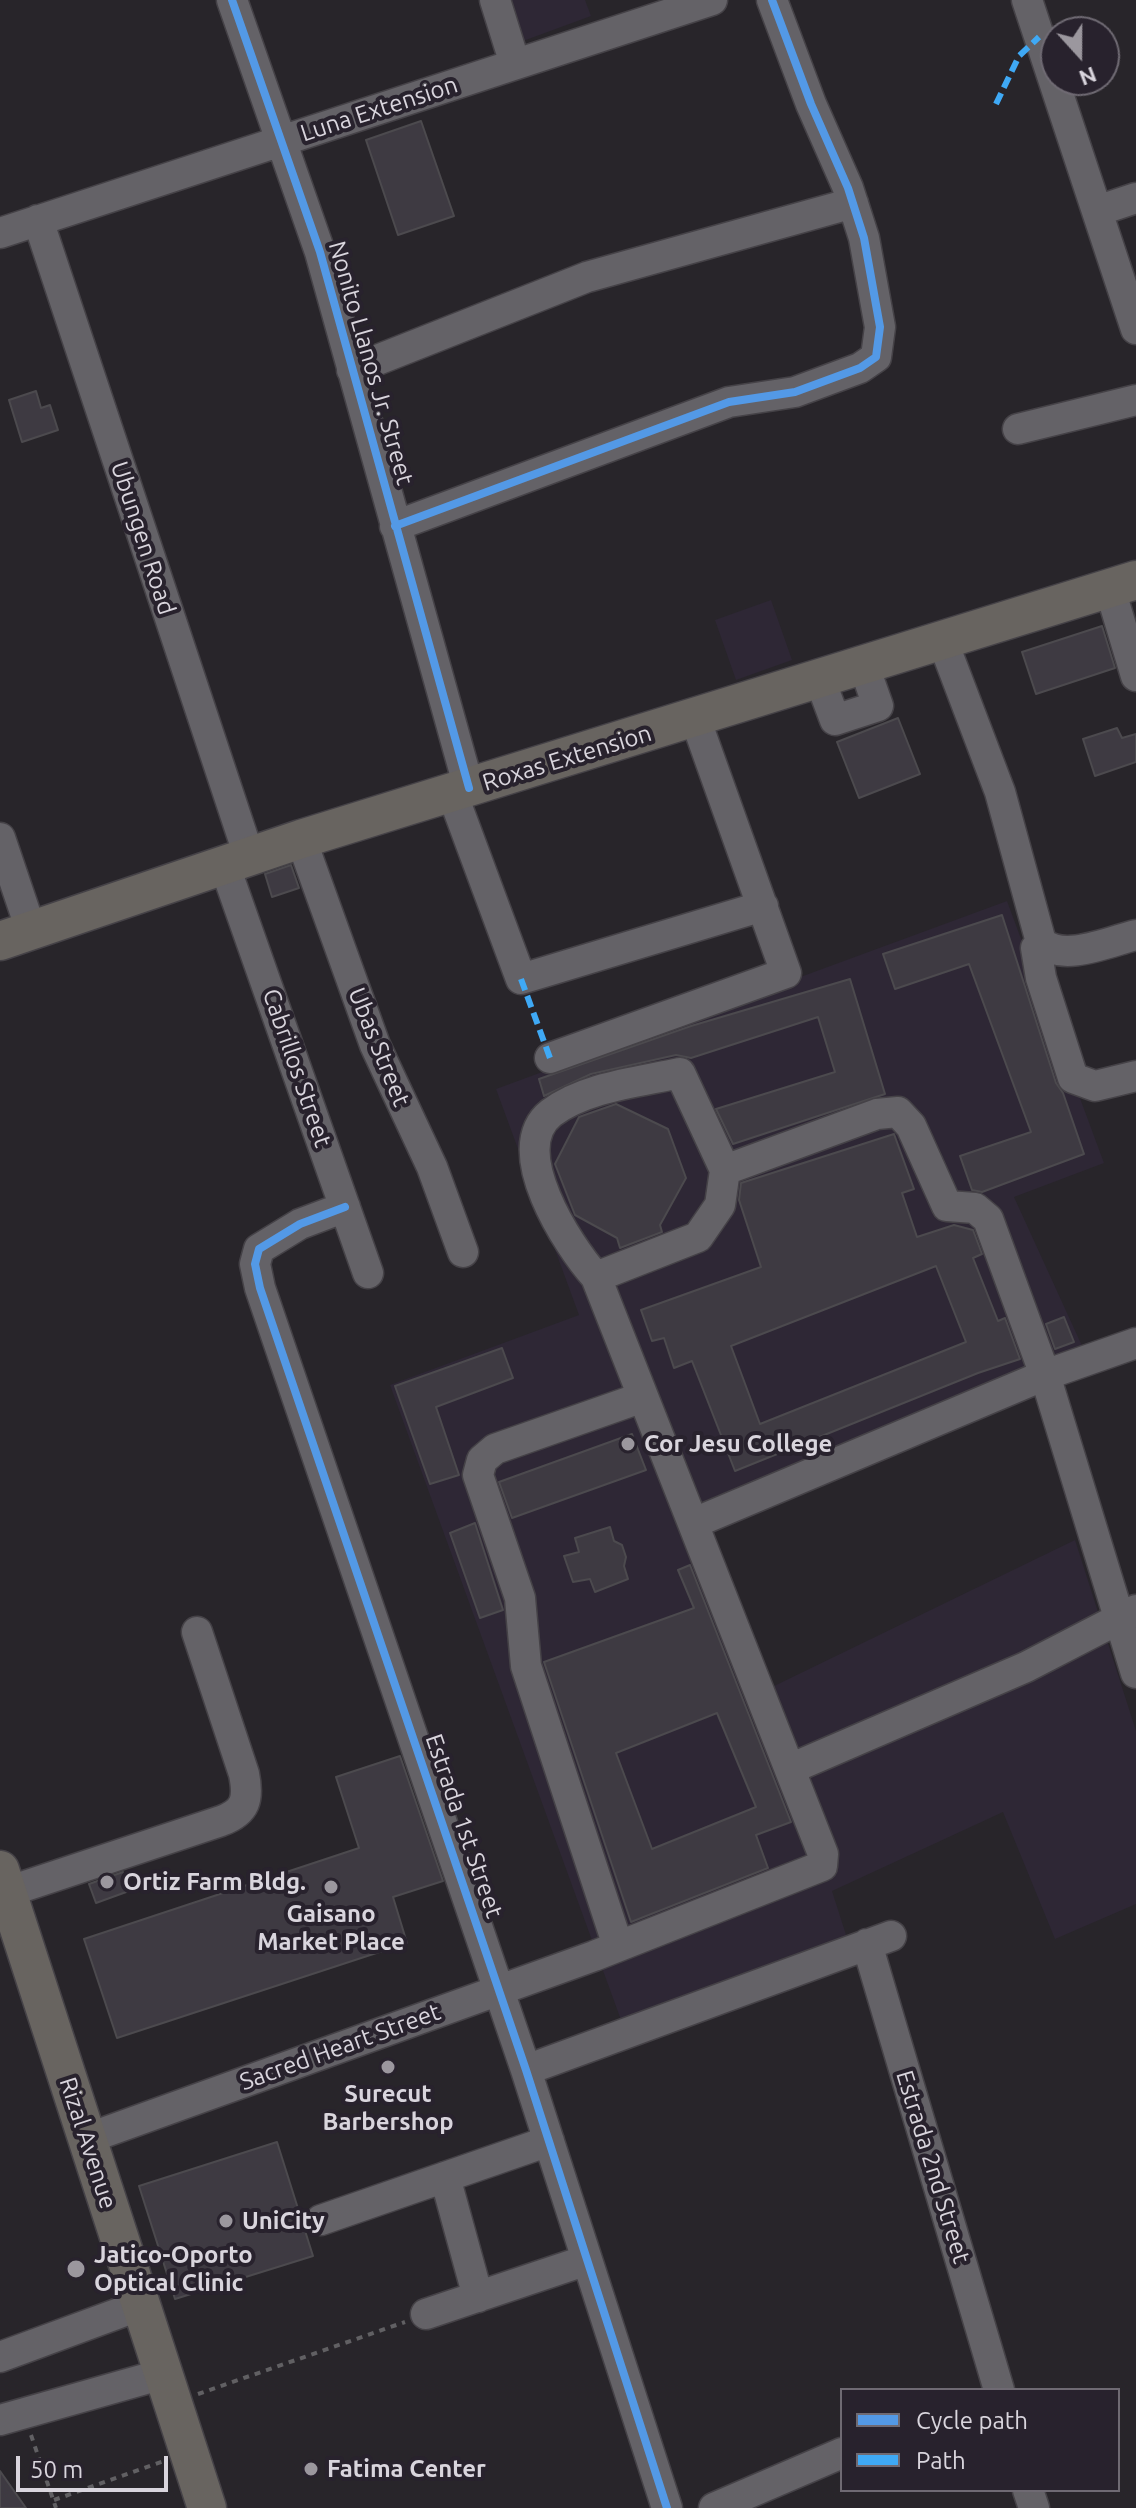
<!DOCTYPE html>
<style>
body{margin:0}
#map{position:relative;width:1136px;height:2508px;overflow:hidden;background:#28252a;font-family:Ubuntu,sans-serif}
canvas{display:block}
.legend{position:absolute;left:840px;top:2388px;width:280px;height:104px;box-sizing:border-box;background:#28222d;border:2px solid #6f6a73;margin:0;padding:10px 14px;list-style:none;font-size:24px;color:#d9d5dd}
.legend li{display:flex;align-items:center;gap:16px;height:40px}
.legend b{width:40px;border:2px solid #6f6a73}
.north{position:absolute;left:1040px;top:16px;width:80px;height:80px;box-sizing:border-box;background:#28222d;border:2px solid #6f6a73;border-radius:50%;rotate:159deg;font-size:22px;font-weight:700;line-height:32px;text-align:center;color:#d9d5dd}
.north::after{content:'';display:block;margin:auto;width:28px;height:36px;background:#9b979e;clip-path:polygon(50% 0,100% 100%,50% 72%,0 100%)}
.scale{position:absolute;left:16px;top:2456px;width:152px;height:36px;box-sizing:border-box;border:4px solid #d9d5dd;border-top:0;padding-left:10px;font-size:24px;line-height:28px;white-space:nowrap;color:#d9d5dd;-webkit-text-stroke:6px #28222d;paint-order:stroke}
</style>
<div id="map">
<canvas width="1136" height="2508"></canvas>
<ul class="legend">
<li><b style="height:10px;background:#5399e6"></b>Cycle path</li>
<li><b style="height:10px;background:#3fa9f5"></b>Path</li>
</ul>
<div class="north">N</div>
<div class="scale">50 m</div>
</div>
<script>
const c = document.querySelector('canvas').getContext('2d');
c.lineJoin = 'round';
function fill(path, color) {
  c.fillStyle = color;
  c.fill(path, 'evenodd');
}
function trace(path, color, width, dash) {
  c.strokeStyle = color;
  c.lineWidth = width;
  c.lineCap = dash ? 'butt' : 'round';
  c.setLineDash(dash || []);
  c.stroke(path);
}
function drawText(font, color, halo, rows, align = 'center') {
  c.font = font + ' Ubuntu,sans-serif';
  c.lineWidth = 8;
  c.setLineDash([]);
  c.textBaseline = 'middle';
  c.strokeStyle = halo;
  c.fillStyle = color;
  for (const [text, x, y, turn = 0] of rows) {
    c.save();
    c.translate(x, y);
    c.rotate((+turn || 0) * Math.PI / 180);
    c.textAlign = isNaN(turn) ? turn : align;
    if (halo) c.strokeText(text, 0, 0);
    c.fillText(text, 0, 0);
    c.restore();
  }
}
const built = new Path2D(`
 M508,0H585L591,16L523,41Z
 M771,600L792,660L736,680L715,620Z
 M1007,901L1104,1163L1014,1197L1083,1348L699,1503L770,1688L1075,1540L1136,1731V1904L1055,1939L1003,1812L832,1891L847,1938L621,2020L390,1385L579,1315L496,1089Z`);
const building = new Path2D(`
 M421,121L454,216L398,235L366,140Z
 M36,391L41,408L50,405L58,430L22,442L9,400Z
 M1102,626L1115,668L1036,694L1022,652Z
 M898,718L920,774L859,798L837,742Z
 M1117,728L1122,738L1136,734V762L1095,776L1083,739Z
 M291,865L299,888L272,897L265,874Z
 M1002,915L1056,1083L1063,1093L1084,1154L982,1192L972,1190L960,1156L1031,1132L969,964L895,989L883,954Z
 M850,979L885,1094L733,1144L716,1109L835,1072L818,1017L691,1058L676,1055L591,1074L544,1096L539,1079L691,1026Z
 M616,1104L668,1129L686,1178L660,1225L662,1232L620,1248L617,1238L575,1215L555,1164L579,1117Z
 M894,1134L914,1189L902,1193L917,1237L954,1225L973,1230L982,1254L973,1258L998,1321L1005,1318L1020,1359L978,1373L735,1471L692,1361L674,1368L664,1338L652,1341L641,1310L761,1267L739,1200L741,1183ZM936,1266L966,1342L760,1424L731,1346Z
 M1064,1317L1074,1342L1055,1349L1046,1324Z
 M502,1348L513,1378L436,1407L459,1475L430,1484L395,1386Z
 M632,1434L646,1470L512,1518L499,1482Z
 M475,1523L503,1610L480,1618L450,1533Z
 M610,1527L614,1541L622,1545L626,1557L624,1566L628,1579L595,1592L590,1579L573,1582L564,1556L579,1552L575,1538Z
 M690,1565L791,1822L756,1835L768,1868L631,1922L544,1662L694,1608L678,1570ZM717,1713L756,1807L652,1849L616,1753Z
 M400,1756L443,1881L393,1897L407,1943L117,2038L84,1939L359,1848L336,1777Z
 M123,1872L129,1891L96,1903L89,1884Z
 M277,2142L313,2256L175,2299L139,2186Z
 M0,2471L26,2508H0Z`);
const path = new Path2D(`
 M198,2394L405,2322
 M31,2435L56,2508
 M54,2500L164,2461`);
const minor = new Path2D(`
 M232,0L320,252L469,788
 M495,0L515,64
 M1027,0L1136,329
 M1097,211L1136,198
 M38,220L249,856
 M0,233L712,0
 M352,370L587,277L853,203
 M1018,429L1136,400
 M395,526L729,402L795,392L860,368L876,357L880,327L864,238L848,188L811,104L772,0
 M1110,589L1136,676
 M943,642L1000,792L1041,942L1036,948L1041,978L1073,1078L1095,1086L1136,1076
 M820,680L835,720L878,706L864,666
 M452,793L521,979L763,906
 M0,838L31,930
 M301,839L375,1045L432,1167L463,1252
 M224,864L368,1273
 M1041,942C1063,963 1111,941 1136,935
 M550,1058L786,973L695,718
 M345,1207L300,1224L259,1249L255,1264L260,1288L526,2070L667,2508
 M596,1277L698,1237L720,1205L725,1170L877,1114L898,1112L911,1126L947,1206L975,1208L988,1219L1045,1375L1136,1673
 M694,1523L1045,1375L1136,1343
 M790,1769L1026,1667L1136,1610
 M7,1892L221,1821C246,1812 249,1799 244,1774L197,1632
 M867,1944L999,2390
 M618,1946L526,1666L520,1598L478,1475L482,1460L495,1449L643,1397
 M526,2070L891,1936
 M86,2139L594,1956L822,1866L823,1854L596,1277C568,1246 505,1149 551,1113C585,1087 639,1082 680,1073L725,1170
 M445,2177L478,2297
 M321,2220L549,2141
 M426,2314L587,2260
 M0,2357L141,2305
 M0,2420L163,2374
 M1028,2490L1034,2508
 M714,2508L842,2453`);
const major = new Path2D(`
 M0,941L301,839L1136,580
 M0,1870L207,2508`);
const quiet = new Path2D(`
 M996,104L1019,56L1039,37
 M521,979L550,1058`);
const cycleway = new Path2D(`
 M232,0L320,252L469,788
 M395,526L729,402L795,392L860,368L876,357L880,327L864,238L848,188L811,104L772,0
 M345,1207L300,1224L259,1249L255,1264L260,1288L526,2070L667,2508`);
const markers = [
 [628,1444,8,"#9b979e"],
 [107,1882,8,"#9b979e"],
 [331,1887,8,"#9b979e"],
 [388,2067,8,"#9b979e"],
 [226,2221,8,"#9b979e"],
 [76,2269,10,"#9b979e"],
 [311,2469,8,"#9b979e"]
];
const streetNames = [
 ["Luna Extension",379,109,-18],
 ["Nonito Llanos Jr. Street",371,363,74],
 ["Ubungen Road",143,538,72],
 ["Roxas Extension",567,758,-17],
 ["Ubas Street",379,1047,68],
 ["Cabrillos Street",297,1068,71],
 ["Estrada 1st Street",464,1826,71],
 ["Sacred Heart Street",340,2047,-20],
 ["Rizal Avenue",88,2143,72],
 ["Estrada 2nd Street",933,2167,73]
];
const poiNames = [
 ["Cor Jesu College",644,1444],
 ["Ortiz Farm Bldg.",123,1882],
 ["Gaisano",331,1914,"center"],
 ["Market Place",331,1942,"center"],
 ["Surecut",388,2094,"center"],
 ["Barbershop",388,2122,"center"],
 ["UniCity",242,2221],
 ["Jatico-Oporto",94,2255],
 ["Optical Clinic",94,2283],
 ["Fatima Center",327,2469]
];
fill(built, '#2e2735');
fill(building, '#3e3a42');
trace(building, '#4c4a4e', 2);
trace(minor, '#454247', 33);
trace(major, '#454247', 41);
trace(path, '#616063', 4, [6, 6]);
trace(minor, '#646267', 30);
trace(major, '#686460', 38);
trace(quiet, '#3fa9f5', 6, [12, 6]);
trace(cycleway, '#5399e6', 8);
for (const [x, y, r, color] of markers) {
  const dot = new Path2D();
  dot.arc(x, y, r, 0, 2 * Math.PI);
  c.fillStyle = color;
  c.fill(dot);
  trace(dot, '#28222d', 3);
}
drawText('24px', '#d9d5dd', '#28222d', streetNames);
drawText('bold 24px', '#d9d5dd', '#28222d', poiNames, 'left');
</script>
